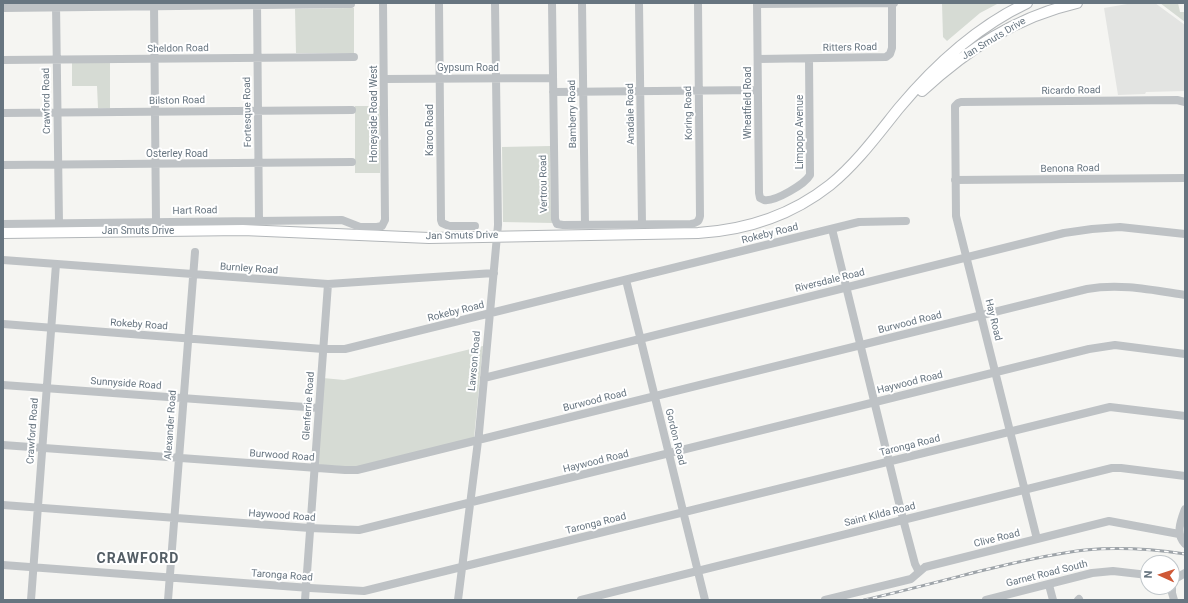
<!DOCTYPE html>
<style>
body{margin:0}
#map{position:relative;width:1188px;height:603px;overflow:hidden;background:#f5f5f2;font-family:Roboto,sans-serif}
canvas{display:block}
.frame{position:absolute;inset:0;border:4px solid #677580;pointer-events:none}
.north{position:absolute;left:1140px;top:555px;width:40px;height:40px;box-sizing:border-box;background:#fff;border:1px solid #c2c8cc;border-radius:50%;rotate:273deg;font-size:11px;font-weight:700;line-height:16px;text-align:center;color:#677580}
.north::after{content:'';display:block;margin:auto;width:14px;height:18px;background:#cf5937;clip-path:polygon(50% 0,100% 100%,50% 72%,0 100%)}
</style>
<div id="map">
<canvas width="1188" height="603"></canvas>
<div class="frame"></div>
<div class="north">N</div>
</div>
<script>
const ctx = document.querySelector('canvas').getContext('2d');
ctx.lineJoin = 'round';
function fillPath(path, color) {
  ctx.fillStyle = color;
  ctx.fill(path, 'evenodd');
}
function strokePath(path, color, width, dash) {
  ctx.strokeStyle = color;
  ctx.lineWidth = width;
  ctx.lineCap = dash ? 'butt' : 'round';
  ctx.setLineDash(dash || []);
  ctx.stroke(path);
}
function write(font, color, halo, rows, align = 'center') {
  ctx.font = font + ' Roboto,sans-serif';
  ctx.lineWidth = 4;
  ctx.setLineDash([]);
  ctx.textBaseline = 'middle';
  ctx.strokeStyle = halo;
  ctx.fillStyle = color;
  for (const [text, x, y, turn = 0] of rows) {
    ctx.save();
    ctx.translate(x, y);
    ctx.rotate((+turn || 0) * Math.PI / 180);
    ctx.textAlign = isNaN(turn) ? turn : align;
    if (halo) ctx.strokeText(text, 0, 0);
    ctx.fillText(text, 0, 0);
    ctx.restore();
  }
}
fillPath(new Path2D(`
 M1133,3h22l30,22v66l-39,1 -1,2 -27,1 -14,-87z`), '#e3e4e2');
fillPath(new Path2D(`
 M942,3h57l-19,10 -33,28 -4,-4z
 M1160,3h18l2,9h5v10z
 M354,8v45h-58l-1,-44z
 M72,63h38v45h-12l-1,-22h-25z
 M355,106h25v67h-25z
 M550,146l1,70 2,7 -50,-1 -1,-75z
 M483,346l-9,92 -115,29 -40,-2 -1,-2 5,-85 21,2z`), '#d6dbd4');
const major = new Path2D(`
 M922,91c46,-42 94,-74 155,-88
 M3,233l240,-3 186,8 269,-5c49,-3 94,-18 132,-48 27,-22 48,-51 69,-77 36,-43 77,-81 128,-105`);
strokePath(major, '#b2b6b9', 12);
strokePath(new Path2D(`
 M154,3l2,219
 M257,3l2,218
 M439,3l2,217 1,3 7,3h26
 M552,3l3,216 2,5 6,1 128,-1c5,-1 8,-2 9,-8l-2,-213
 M582,3l3,222
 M639,3l3,221
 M757,3l2,190 1,5 4,2c11,2 41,-16 46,-25l-1,-116
 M56,4l3,219
 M757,4l137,-1
 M3,8l348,-4
 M758,59l128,-2 4,-3 2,-6v-45
 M3,60l351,-3
 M384,79l169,-1
 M553,92l205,-2
 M3,113l349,-3
 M3,165l349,-3
 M955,180l230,-2
 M3,224l339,-4 18,7h17l5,-1 3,-6 -2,-217
 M832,229l71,290 12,45 4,8
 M3,260l325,24 166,-11
 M626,280l79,320
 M3,324l320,25h22l514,-127 47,-1
 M484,378l580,-145 28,-4 28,-2 65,7
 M3,385l316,23
 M3,445l342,25h12l730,-181c33,-6 65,1 98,6
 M3,505l307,23 49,2 730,-181 26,-4 70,9
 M1185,509c-4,11 -10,25 0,35
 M1037,539l-81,-323 -1,-110 3,-3 3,-1 216,-2 8,2
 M3,565l307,23 54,3 746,-184 75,9
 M1049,585l4,15
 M1172,585l3,-6 10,-6
 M1172,587v6l2,7
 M31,600l25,-336
 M168,600l27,-348
 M305,600l23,-316
 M458,600l21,-167 19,-208 -3,-222
 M581,600l531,-132h9l64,8
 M825,600l86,-21 14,-12 184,-46 70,13
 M986,600l106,-27 21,-2 35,4
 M1078,600l1,-1`), '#bec2c5', 8);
strokePath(major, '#fff', 10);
const rail = new Path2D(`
 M864,600c39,-9 77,-19 116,-29 34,-8 69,-17 105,-21 33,-3 67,-1 100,4`);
strokePath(rail, '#9ea4a9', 3);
strokePath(rail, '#fff', 1.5, [4.5]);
write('10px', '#677580', '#fff', [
 ["Jan Smuts Drive",994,39,-31],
 ["Ritters Road",850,48,-1],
 ["Sheldon Road",178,49,-1],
 ["Gypsum Road",468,68],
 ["Ricardo Road",1071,91,-1],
 ["Crawford Road",47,101,-91],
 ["Bilston Road",177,101,-1],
 ["Wheatfield Road",748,103,-90],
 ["Fortesque Road",248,112,-91],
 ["Koring Road",689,113,-91],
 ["Honeyside Road West",374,114,-90],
 ["Bamberry Road",573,114,-91],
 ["Anadale Road",631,114,-91],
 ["Karoo Road",430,130,-90],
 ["Limpopo Avenue",800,132,-90],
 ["Osterley Road",177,154],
 ["Benona Road",1070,169,-1],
 ["Vertrou Road",544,184,-91],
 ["Hart Road",195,211,-1],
 ["Jan Smuts Drive",138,231],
 ["Rokeby Road",770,234,-14],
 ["Jan Smuts Drive",462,236,-1],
 ["Burnley Road",249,269,4],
 ["Riversdale Road",830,281,-14],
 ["Rokeby Road",456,312,-14],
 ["Hay Road",993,320,76],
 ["Burwood Road",910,323,-14],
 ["Rokeby Road",139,325,4],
 ["Lawson Road",475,361,-85],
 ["Haywood Road",910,383,-14],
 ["Sunnyside Road",126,384,4],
 ["Burwood Road",595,401,-14],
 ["Glenferrie Road",309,406,-86],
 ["Alexander Road",171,425,-86],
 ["Crawford Road",33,431,-86],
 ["Gordon Road",675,437,76],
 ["Taronga Road",910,446,-14],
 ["Burwood Road",282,456,4],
 ["Haywood Road",596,462,-14],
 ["Saint Kilda Road",880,515,-14],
 ["Haywood Road",282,516,4],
 ["Taronga Road",596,524,-14],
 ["Clive Road",997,539,-14],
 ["Garnet Road South",1047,574,-14],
 ["Taronga Road",282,576,4]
]);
ctx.letterSpacing = '1px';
write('bold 14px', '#545e66', '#fff', [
 ["CRAWFORD",138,559]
]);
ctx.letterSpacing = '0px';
</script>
